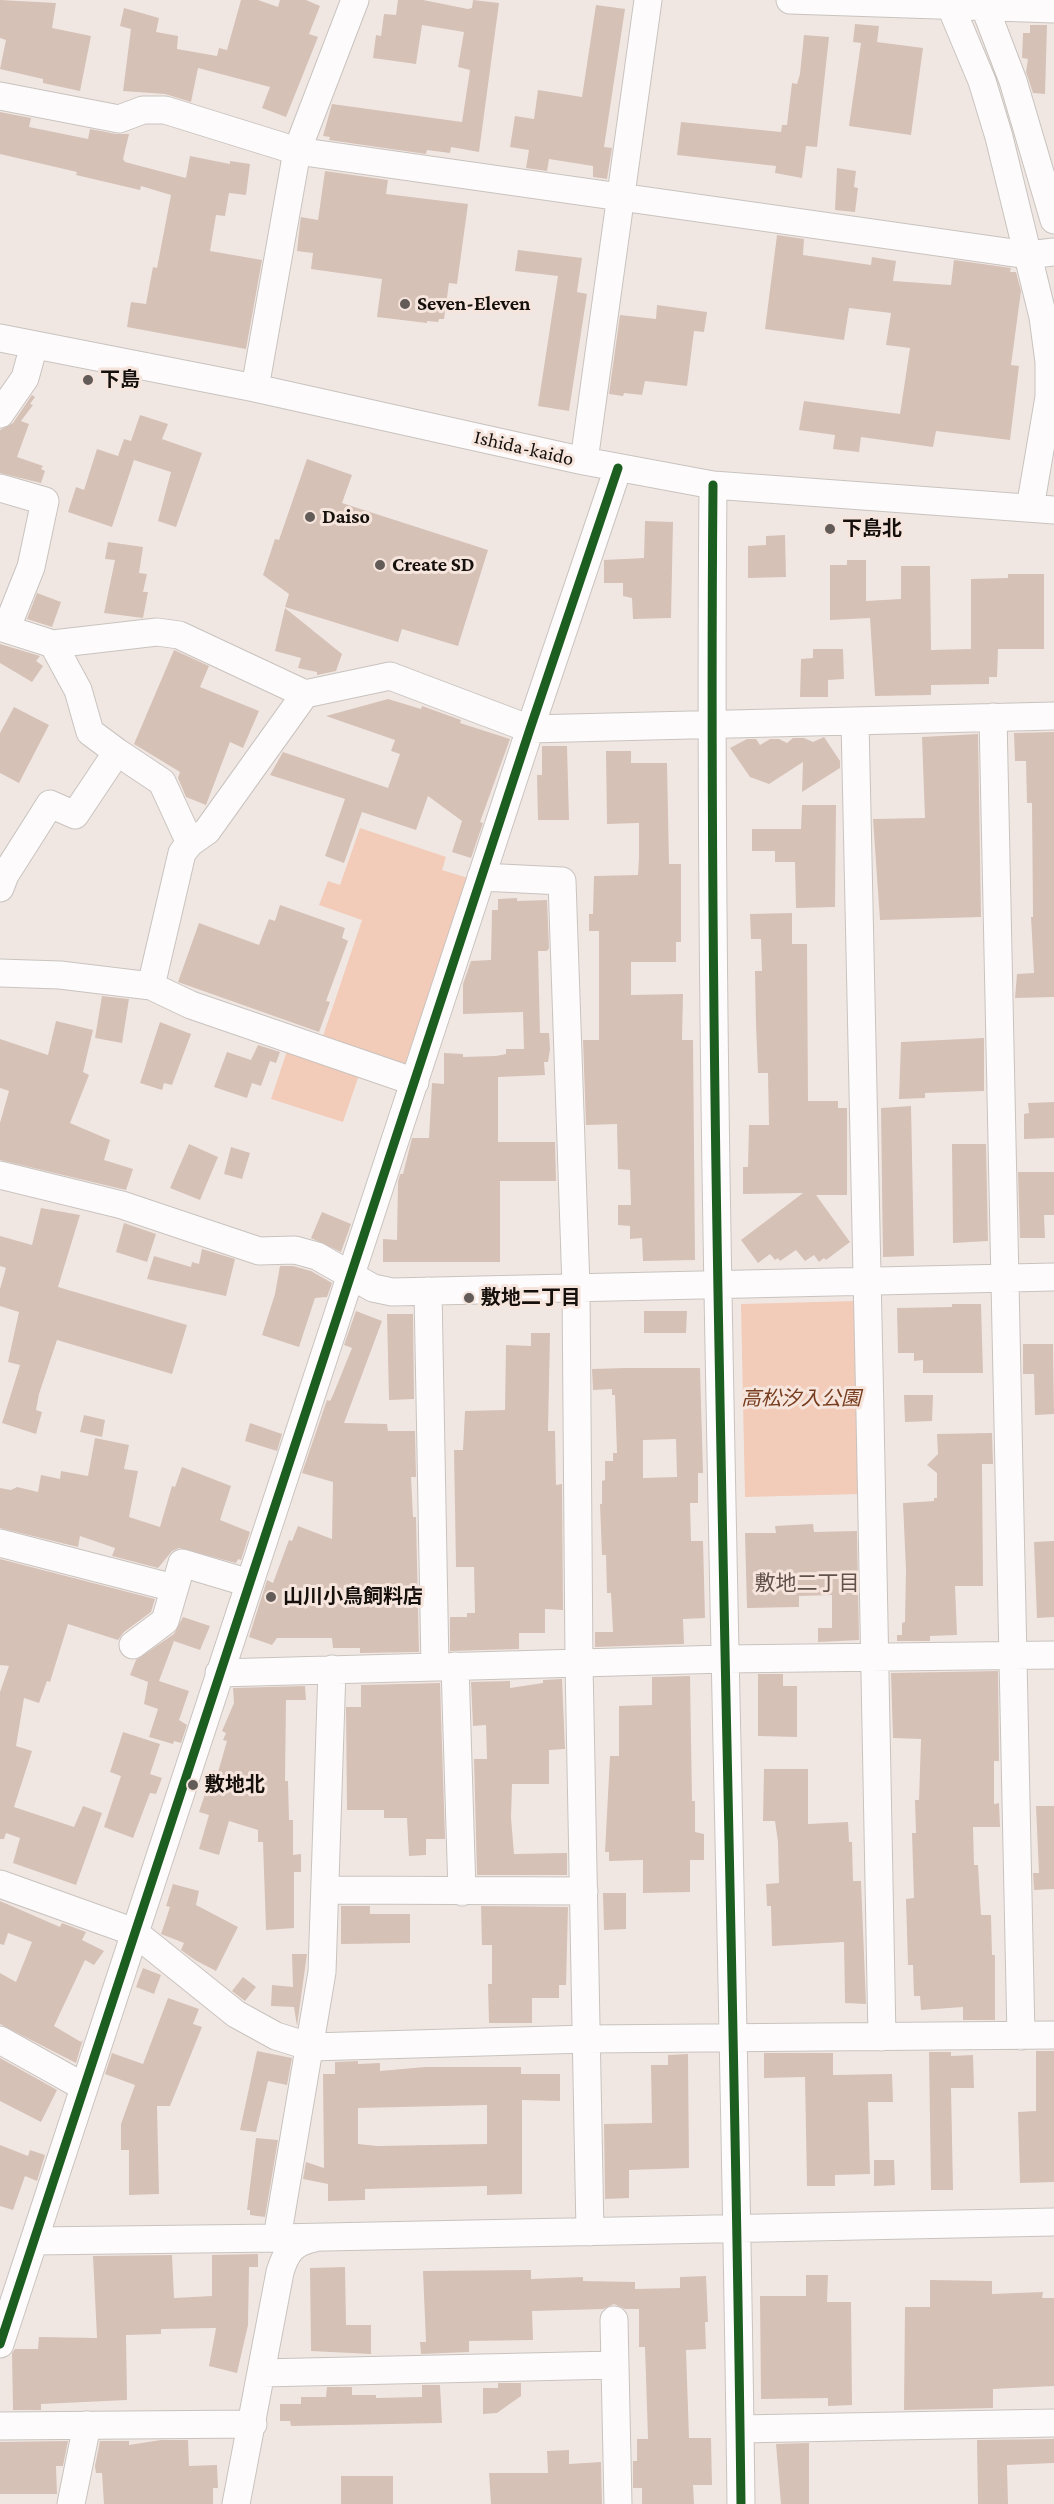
<!DOCTYPE html>
<meta charset="utf-8">
<style>
body{margin:0}
canvas{display:block;background:#f0e7e3}
</style>
<canvas width="1054" height="2504"></canvas>
<script>
const ctx = document.querySelector('canvas').getContext('2d');
ctx.lineJoin = 'round';
function fillPath(path, color) {
  ctx.fillStyle = color;
  ctx.fill(path, 'evenodd');
}
function strokePath(path, color, width, dash) {
  ctx.strokeStyle = color;
  ctx.lineWidth = width;
  ctx.lineCap = dash ? 'butt' : 'round';
  ctx.setLineDash(dash || []);
  ctx.stroke(path);
}
function write(font, color, halo, rows, align = 'center') {
  ctx.font = font + ' "Crimson Pro","Noto Sans JP",serif';
  ctx.lineWidth = 6;
  ctx.setLineDash([]);
  ctx.textBaseline = 'middle';
  ctx.strokeStyle = halo;
  ctx.fillStyle = color;
  for (const [text, x, y, turn = 0] of rows) {
    ctx.save();
    ctx.translate(x, y);
    ctx.rotate((+turn || 0) * Math.PI / 180);
    ctx.textAlign = isNaN(turn) ? turn : align;
    if (halo) ctx.strokeText(text, 0, 0);
    ctx.fillText(text, 0, 0);
    ctx.restore();
  }
}
fillPath(new Path2D(`
 M360,828l86,29 -4,13 26,8 -64,189 -82,-28 40,-119 -43,-15 9,-24 12,4z
 M288,1048l72,24 -17,50 -72,-23z
 M857,1301l4,193 -116,3 -4,-193z`), '#f2cbb9');
fillPath(new Path2D(`
 M0,0l56,3 -4,25 39,8 -11,55 -37,-8v-4l-43,-10 6,-29 -6,-2z
 M241,0h17l20,7 2,-7h26l14,6 -11,28 9,3 -32,80 -24,-9 8,-21 -72,-19 -7,34 -26,-8 -42,-3 8,-62 -11,-3 4,-18 35,10 -3,14 22,4 -1,13 40,7 2,-8 8,2z
 M398,0h25l45,9 4,-1 1,-8 26,3 -20,149 -28,-5 -1,6 -23,-3 -1,4 -97,-14 1,-3 -7,-1 9,-32 130,18 8,-52 -12,-3 6,-35 -42,-7 -6,39 -43,-6 3,-23 5,1 3,-22 12,1z
 M596,5l29,4 -21,138 8,1 -5,31 -14,-2v-11l-44,-7 -2,12 -21,-3 3,-18 -19,-3 5,-31 19,3 4,-29 44,7z
 M855,24l24,2 -2,16 46,6 -12,87 -62,-9 12,-83 -8,-1z
 M1030,25h17l-2,69 -12,-1 -7,-21 2,-13 -6,-1 1,-25h7z
 M804,35l25,2 -12,110 -11,-1 -4,32 -27,-5 1,-7 -99,-11 4,-33 100,10 1,-7h5l5,-42 5,1 3,-10z
 M0,112l31,6 -2,9 59,12 2,-10 26,5h13l-6,25 2,3 61,16 4,-22 40,8v-3l20,3 -4,31 -17,-2 -4,23 -9,-1 -6,36 52,9 -16,89 -119,-22 4,-25 15,2 7,-37 4,1 14,-73 -30,-9 -1,4 -64,-15 1,-3 -77,-18z
 M837,168l19,3 -2,16 4,1 -3,24 -20,-2z
 M325,171l63,9 -2,14 82,10 -11,80 -8,-1 -5,36h-5l-1,3 -11,-1v2l-50,-6 5,-38 -71,-10 2,-16 -16,-2 3,-28 1,-6 17,3z
 M777,235l27,4 -1,16 68,10 1,-8 24,4 -3,20 58,4 3,-25 57,8 -1,4h6l5,19 -10,74 8,1 -9,74 -74,-9 -3,16 -72,-10 -2,15 -26,-3 2,-14 -36,-5 5,-29 96,13 10,-66 -24,-3 5,-32 -42,-5 -5,32 -79,-11z
 M518,250l64,8 -5,34 10,2 -18,117 -31,-5 20,-130 -43,-5z
 M657,305l50,7 -3,20 -10,-1 -7,55 -42,-5 -3,14 -18,-2 -1,3 -14,-2 11,-79 36,4z
 M32,395l3,2 -5,7 3,1 -12,16 8,3 -12,33 26,9 -2,3 4,2 -4,12 -41,-10v-43l13,-7z
 M140,415l28,9 -6,15 40,14 -26,74 -18,-6 13,-49 -37,-12 -22,67 -44,-15 8,-25 8,3 13,-41 21,7 6,-17 7,2z
 M307,459l45,16 -10,28 146,47 -30,96 -56,-17 -4,13 -113,-35 4,-13 -26,-19 12,-36 4,1z
 M645,521l28,1 -2,96 -38,1 -1,-21 -9,-2v-13h-19v-23l40,-2z
 M785,535l1,42 -38,1v-32l18,-1v-9z
 M108,542l35,5 -4,26 8,1 -4,18h5l-5,26 -39,-5 11,-53 -10,-1z
 M847,560h19v41l35,-2v-33h29l1,84 40,-1v-70l37,-1v-4h36v75h-46l-1,28h-8v7l-58,1v10l-56,1 -5,-78 -40,2v-55h17z
 M37,593l24,9 -9,25 -25,-8z
 M285,608l57,46 -6,17 -19,4v-3l-19,-4 3,-10 -26,-7z
 M0,644l40,12 -4,5 7,5 -11,16 -32,-19z
 M813,649h30l1,30 -16,1v17h-28l1,-38 12,-1z
 M174,650l35,16 -9,21 59,24 -16,37 -13,-6 -24,63 -20,-8 -8,-19 2,-6 -46,-28z
 M388,699l33,10 1,-3 39,14 -1,3 50,16 -30,83 3,1 -12,35 -19,-6 10,-31 -34,-25 -12,34 -54,-18 -18,51 -19,-7 20,-57 -75,-24 13,-23 105,36 12,-34 -9,-3 4,-11 -69,-24z
 M14,707l35,18 -30,58 -19,-10v-40z
 M1054,732v265l-39,1 2,-24 17,-1 -3,-56h2l-1,-114h-5l-1,-42h-11l-1,-28z
 M978,734l3,183 -101,3 -7,-101 52,-1 -3,-81z
 M824,737l16,24v7l-38,24 1,-30 -34,22 -19,-7 -20,-29 17,-9h9l4,6 10,-6h9l8,4 6,-5h11l9,4z
 M542,746h25l2,74h-31l-1,-45h5z
 M606,751h25v12h36l2,101h12v78h-5v20h-45v33l52,-1 -1,46h11l2,220 -52,1 -1,-23 -12,1v-13l-12,-1v-20h13l-1,-35 -12,-1 -1,-45 -31,1 -3,-85h16v-109h-10v-17h4l1,-38 44,-1 1,-17v-35l-32,1z
 M802,805h34l-1,102 -39,1 -1,-46h-20v-11h-23v-22h49z
 M517,898v3l30,-1 2,48 -2,3h-9l2,82h9l1,16 -2,13h-4l1,13 -47,2v65h57l1,39h-56v81h-117v-23l14,1 1,-58 2,-8h3l9,-36h17l3,-55 12,1v-31l19,1v3l33,-1 10,-2v-5h18l-1,-37 -60,2v-30l8,-23 20,-1 1,-50h6v-11z
 M280,905l65,23 -3,10 6,3 -22,60 4,1 -11,30 -141,-50 21,-59 60,22 10,-26 6,2z
 M792,913v31h15l1,157h30v7h9v87h-31l34,47 -24,18 -2,-2 -5,4 -5,-7 -9,6 -9,-11 -16,11 -2,-3 -3,2 -5,-6 -12,9 -17,-23 62,-47 -60,1v-27h5l1,-42h20l-1,-52h-10l-2,-48 -1,-54h7l-1,-32h-10l-1,-25z
 M102,996l27,3 -7,44 -27,-5z
 M56,1021l37,9 -10,42 6,3 -19,48 40,17 -6,20 29,9 -7,21 -126,-30v-37l9,-32 -9,-3v-49l48,16z
 M160,1022l31,12 -19,51 -8,-2 -2,7 -22,-7z
 M984,1038v53l-59,2v5l-26,1 2,-57z
 M258,1045l22,7 -4,11 -6,-2 -9,25 -9,-3 -5,15 -33,-11 13,-35 24,8z
 M1054,1102v36l-30,1v-25l5,-1 -1,-10z
 M911,1106l3,150 -31,1 -2,-149z
 M189,1144l29,13 -18,43 -30,-12z
 M952,1144h34l2,97 -35,2z
 M231,1147l19,6 -8,26 -18,-5z
 M1018,1172h36v43h-10l1,23h-25z
 M41,1208l39,7 -22,72 129,38 -15,49 -115,-34 -18,54 -3,16 6,2 -6,22 -34,-11 18,-58 -12,-3 11,-50 -19,-6v-17l6,-21 -6,-2v-30l32,9z
 M322,1212l29,12 -10,28 -30,-14z
 M124,1223l32,11 -9,28 -31,-10z
 M202,1249l33,10 -9,37 -79,-17 7,-23 37,11 1,-5 7,2z
 M280,1266h13l18,5 21,12 -5,14 -12,1 -16,49 -37,-12 13,-41z
 M952,1304h29l2,69h-60v-13l-9,1v-8h-16l-1,-45 55,-1z
 M356,1311l26,10 -38,102 43,1 1,7h27l1,46h-5l2,40h3l3,135 -59,1v-5h-27l-1,-10h-55l-5,7 -23,-8 18,-57 6,3 16,-43 3,1 6,-15 34,13 1,-57 -31,-9 25,-73 3,1 3,-6 19,-47 -8,-3z
 M644,1311h43l-1,22h-42z
 M387,1314h26l1,85 -25,1z
 M531,1333h19l-2,98h7l1,54 6,-1 1,126 -18,-1v24h-26v16l-69,2v-34h17v-4h8l-1,-46h-18l-2,-117h9l2,-39 40,-1 1,-65 25,1z
 M1023,1344h30l1,70 -19,1 -1,-41h-11z
 M625,1368h75l3,105h-5v30h-8l1,38h12l2,77 -22,1 1,25 -89,3v-15h18l-2,-39h-4l-1,-38h-4l-2,-51h2v-23l3,-1v-19h8v-8h4l-2,-58h-3v-6l-19,1 -1,-21zM676,1439l1,38 -34,1v-38z
 M904,1395h29l-1,26 -27,1z
 M84,1415l21,5 -3,17 -22,-5z
 M250,1423l32,11 -5,17 -32,-10z
 M992,1433l1,31h-11l1,122h-28l2,49 -27,1v5h-33v-6h5v-12l3,-1 1,-52 -3,-67 31,-2v-3h3v-25l-10,-8 11,-11 -1,-20z
 M95,1438l34,7 -5,24 14,2 -9,46 31,10 12,-41 3,1 7,-20 49,19 -11,34 30,12 -9,28 -3,-1 -2,4 -57,-15 -7,3 -14,17 -46,-12 3,-8 -35,-12 -2,11 -78,-19v-40l11,2 6,-3 21,5 3,-17 19,4 1,-8 27,5z
 M813,1524l1,8 43,-1 2,109 -41,2v-14h14v-33l-33,1v11l-52,1 -2,-75h31l-1,-7z
 M1054,1541v76l-17,1 -3,-76z
 M0,1559l155,40 -4,13 -27,20 -6,8 -50,-16 -18,58 -3,-1 -8,22 -15,-5 -8,48 16,5 -18,56 60,20 9,-21 19,7 -26,72 -63,-22 7,-25 -14,-5 -2,6h-4v-147l9,-26 -9,-1z
 M183,1617l27,9 -10,24 -26,-9 -15,40 30,10 -10,29 8,5 -6,18 -7,-2 -1,3 -24,-7 9,-28 -14,-5 4,-22 -18,-7 6,-15 38,-26z
 M998,1671l1,90h-5v43l5,-1 1,24h-27l1,38h4l3,50h10l1,40h3v65h-32v-13l-42,3 -1,-14h-6l-1,-31h-5l-2,-66 8,-1 -2,-65h4l-1,-33h4l2,-61 -28,-1 -2,-65z
 M758,1674h25v12h14v51l-39,-1z
 M690,1676l2,125h3v31l9,2v26h-14v32l-47,1v-33l-34,1v-9h-4l5,-96h9v-50l33,-1v-28z
 M562,1679l3,70 -16,1v34h-37l-1,34 3,36 53,-1v22h-90l-3,-116h13l-1,-34 -13,1 -2,-44 39,-1v7l33,-5v-3z
 M440,1683l5,156h-19v16l-17,1 -2,-38h-23v-8h-37l-1,-103h15v-22z
 M305,1686l1,14h-20l-1,81h3l1,39h4v35l8,-1v18h-7v56l-28,2 -3,-88h-5v-12l-29,-9 -10,34 -20,-6 10,-34 -10,-3 14,-42 5,2 9,-31 -4,-1 3,-7 -4,-2 12,-28 -1,-15z
 M123,1732l37,12 -10,30 12,4 -6,16 -6,-1 -17,45 -29,-11 17,-51 -11,-4z
 M764,1769h44v55l40,-2 1,20h3l1,39h8l5,123 -21,-1 -1,-61 -72,4 -1,-40h-4l-1,-22 13,-1 -1,-41 -3,-21h-12z
 M1036,1806h18v83l-20,1 -1,-17h6z
 M173,1884l26,7 -3,14 42,22 -22,44 -21,-11 -14,-10 3,-7 -23,-9 9,-27 -4,-1z
 M603,1893h23v36l-22,1z
 M0,1901l60,26 2,-4 24,9 -4,8 22,11 -10,14 -9,-5 -31,66 27,16 2,-3 -7,24 -76,-39v-51l16,9 16,-40 -24,-9 -4,12 -4,-1z
 M341,1906h29v8h40v29l-69,1z
 M481,1906l87,1 -2,78h-7v13h-27v25h-43l-1,-39h4v-39h-10z
 M292,1954h15l-10,72 -3,-19 -23,-1 1,-21 21,2z
 M143,1968l18,7 -7,19 -18,-7z
 M243,1977l13,10 -11,14 -13,-10z
 M168,1998l31,11 -6,15 9,3 -32,79h-13l2,88 -30,1v-45h-8v-26l14,-39 -30,-11 7,-21 31,11z
 M257,2051l35,7 -5,27 -19,-4 -12,51 -16,-2z
 M1036,2051h18v131l-34,1 -2,-71 18,-1z
 M929,2052h22v4l22,-1 1,33h-23l2,102h-22z
 M764,2053h69v22l59,-1 1,28h-25l2,72 -35,1v11h-28l-2,-109 -41,1z
 M688,2054l1,114 -60,2v28l-24,1 -1,-75 48,-1 -1,-58h17v-10z
 M0,2058l57,32 -16,32 -41,-21z
 M358,2061v3l22,-1v8l45,-4h96v7h39v27l-38,-1v94l-35,1v-9l-122,3v11l-37,1v-17l-25,-5 3,-17 18,6 -1,-94h12v-12zM487,2105v39l-110,2 -19,-2v-36z
 M256,2138l22,2 -13,77 -15,-2v-5h-3z
 M0,2145l28,11 2,-6 15,5 -8,26 -12,-5 -12,34 -13,-4z
 M874,2160h20l1,25 -21,1z
 M258,2254v13h-9l-1,58 -11,48 -28,-7 7,-38 -55,1v5l-35,1 1,65 -86,4v6h-28l-1,-57 3,-4h23l1,-12 58,1 -4,-82 79,-1 2,43 38,-2v-41z
 M345,2267l1,58h25v29l-60,-3 -1,-83z
 M531,2270v9l52,-2v4l52,1v7l45,-1v-11l26,-1 2,46h-3l1,27 -20,1 3,88h22l1,47h-19l1,19h-52v-16h-9v-27h4v-22h11l-3,-92h-6v-38h-14l-11,-5 -11,5 -71,2 1,29 -64,1v11l-48,2 -1,-12h6l-3,-71z
 M806,2275h22l-1,27h24l1,103 -24,1v-8l-67,1 -1,-103h46z
 M930,2280l62,1v13l51,-2 -1,6h12v88l-61,3v19l-89,2 1,-103h25z
 M498,2383h23v13l-24,17 -14,1v-26h15z
 M422,2385h18l2,38 -151,3 -1,-5h-10v-17h21v-7h25l1,-10h25v8h24v3l46,-1z
 M1054,2439v24l-47,2 1,39h-30l-1,-64z
 M161,2440h27l1,26 28,-1 1,23h-5v16h-109l-2,-31h-6l-1,-7 5,-25h29v4z
 M68,2441l-5,25h-7l1,28h-57v-52z
 M809,2443v61h-28l-5,-60z
 M569,2450v14l32,-2 1,42h-111l-2,-31h59l-1,-22z
 M341,2476h52v28h-52z`), '#d6c1b7');
const minor = new Path2D(`
 M790,0l264,9
 M948,0l34,81 17,56 44,180 6,45v35l-19,111
 M982,0l31,81 41,139
 M0,96l119,23 24,-9h22l132,41 731,104 26,-3
 M0,338l255,50 329,73 129,24 341,25
 M255,388l42,-237 58,-151
 M0,414l25,-36 9,-33
 M584,461l64,-461
 M713,485c-6,673 20,1346 28,2019
 M0,488l45,13 -14,66 -24,60
 M0,627l53,17 104,-12 22,3 126,59
 M993,717l28,1319
 M855,721c8,439 21,877 27,1316
 M117,752l45,30 28,61
 M481,877l81,4 14,406 3,376 11,569
 M0,888l5,-13 45,-71 25,11 42,-63 -27,-20 -12,-42 -25,-46
 M0,973l60,2 91,11
 M415,1082l-224,-77 -40,-19 31,-133 8,-10 17,-12 98,-137 85,-18 140,53 524,-13
 M0,1175l122,30 137,46 36,-1 22,6 56,32 19,4 662,-15
 M428,1291l7,376
 M0,1543l174,45
 M133,1645l32,-24 17,-58 67,20
 M455,1666l7,226
 M219,1673l506,-14 329,-4
 M0,1884l134,48 102,82 40,22 35,11 276,-8 467,-4
 M325,1890l259,1
 M0,2040l84,47
 M277,2238l777,-16
 M35,2241l242,-3 45,-266 10,-303
 M614,2320l4,184
 M0,2344l530,-1615 88,-261
 M261,2373l354,-8
 M0,2426l253,-2
 M740,2429l314,-6
 M71,2504l16,-79
 M236,2504l44,-232c6,-20 13,-30 35,-34`);
strokePath(minor, '#c9c3bf', 29);
strokePath(minor, '#fdfbfb', 27);
strokePath(new Path2D(`
 M713,485c-6,673 20,1346 28,2019
 M0,2344l530,-1615 88,-261`), '#1b5e20', 9);
for (const [x, y, r, color] of [
 [405,304,6,"#625b58"],
 [88,380,6,"#625b58"],
 [310,517,6,"#625b58"],
 [830,529,6,"#625b58"],
 [380,565,6,"#625b58"],
 [469,1298,6,"#625b58"],
 [271,1597,6,"#625b58"],
 [193,1785,6,"#625b58"]
]) {
  const dot = new Path2D();
  dot.arc(x, y, r, 0, 2 * Math.PI);
  ctx.fillStyle = color;
  ctx.fill(dot);
  strokePath(dot, '#f6e5dd', 2);
}
write('bold 20px', '#16100d', '#f6e5dd', [
 ["Seven-Eleven",417,304],
 ["下島",100,380],
 ["Daiso",322,517],
 ["下島北",842,529],
 ["Create SD",392,565],
 ["敷地二丁目",481,1298],
 ["山川小鳥飼料店",283,1597],
 ["敷地北",205,1785]
], 'left');
write('20px', '#16100d', '#f6e5dd', [
 ["Ishida-kaido",524,448,13]
]);
write('italic 20px', '#763c1d', '#f6e5dd', [
 ["高松汐入公園",801,1399]
]);
write('21px', '#61524c', '#f6e5dd', [
 ["敷地二丁目",807,1584]
]);
</script>
